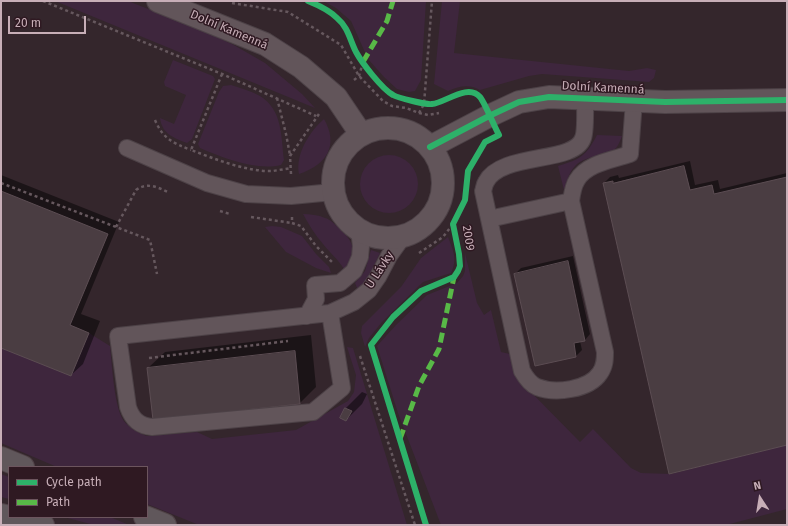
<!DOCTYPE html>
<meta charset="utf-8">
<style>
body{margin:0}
#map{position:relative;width:788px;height:526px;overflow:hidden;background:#34262c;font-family:"Fira Sans",sans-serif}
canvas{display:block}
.frame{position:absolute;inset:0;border:2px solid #c7aeb7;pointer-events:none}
.legend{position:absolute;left:8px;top:466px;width:140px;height:52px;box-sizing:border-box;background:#2f1922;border:1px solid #6c555e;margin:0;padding:5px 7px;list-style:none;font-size:12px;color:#c7aeb7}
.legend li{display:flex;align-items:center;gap:8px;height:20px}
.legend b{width:20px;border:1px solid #6c555e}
.north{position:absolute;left:740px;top:478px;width:40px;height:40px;-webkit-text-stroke:3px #2f1922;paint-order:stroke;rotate:348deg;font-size:11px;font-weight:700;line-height:16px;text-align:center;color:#c7aeb7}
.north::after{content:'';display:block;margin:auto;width:14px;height:18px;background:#c7aeb7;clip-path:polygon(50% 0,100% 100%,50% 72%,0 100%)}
.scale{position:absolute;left:8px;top:16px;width:78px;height:18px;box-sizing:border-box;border:2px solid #c7aeb7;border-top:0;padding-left:5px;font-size:12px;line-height:14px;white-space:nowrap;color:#c7aeb7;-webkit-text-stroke:3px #2f1922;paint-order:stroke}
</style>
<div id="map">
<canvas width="788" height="526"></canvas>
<div class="frame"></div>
<ul class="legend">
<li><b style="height:5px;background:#2db169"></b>Cycle path</li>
<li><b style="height:5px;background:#58b947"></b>Path</li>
</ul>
<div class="north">N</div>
<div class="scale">20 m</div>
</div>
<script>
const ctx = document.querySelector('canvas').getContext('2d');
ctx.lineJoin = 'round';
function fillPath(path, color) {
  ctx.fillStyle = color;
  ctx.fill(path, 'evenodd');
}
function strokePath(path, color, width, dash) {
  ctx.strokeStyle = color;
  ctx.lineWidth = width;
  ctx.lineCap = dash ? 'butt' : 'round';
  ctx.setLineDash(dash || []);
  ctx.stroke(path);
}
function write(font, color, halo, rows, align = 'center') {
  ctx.font = font + ' "Fira Sans",sans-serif';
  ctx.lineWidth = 3;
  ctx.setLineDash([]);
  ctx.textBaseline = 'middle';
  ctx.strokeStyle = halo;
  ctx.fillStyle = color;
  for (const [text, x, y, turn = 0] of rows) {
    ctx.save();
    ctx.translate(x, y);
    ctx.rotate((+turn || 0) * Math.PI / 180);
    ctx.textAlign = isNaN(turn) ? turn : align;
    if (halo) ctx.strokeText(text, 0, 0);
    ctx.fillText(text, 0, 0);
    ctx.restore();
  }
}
fillPath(new Path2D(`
 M55,1h73l73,29 31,14 33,19 37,31 13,14z
 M323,1h103l-5,79 -6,11 -6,1 -12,-3 -13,-12 -16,-18 -17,-38 -15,-13z
 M442,1h18l-6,52 175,18 18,-3 9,2 -2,8 -5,4 -107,-8 -13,2 -49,14c-11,-6 -20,-4 -32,1l-14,-7z
 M173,60l40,16 2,3 -23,60 -5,4c-13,-5 -25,-9 -27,-25l14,6 12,-29 -21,-9 -1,-4z
 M231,85c9,3 20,6 29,11 23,14 21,41 24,64l-3,5c-25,6 -58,-7 -81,-17l-2,-4 21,-52 4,-6z
 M324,119c15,26 3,46 -25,55 -4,-20 11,-43 25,-55z
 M597,135l25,1c-2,5 -4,11 -8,14 -10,7 -27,5 -38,15 -7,7 -9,16 -12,25l-6,-24c23,-7 28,-10 39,-31z
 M360 184a29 29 0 1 1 58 0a29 29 0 1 1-58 0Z
 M303,214c8,0 15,1 22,4 5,1 9,6 13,9 14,12 23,28 6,42 -6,-10 -14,-16 -21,-25 -8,-9 -14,-19 -20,-30z
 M272,226l9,1 21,9 14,18 13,13 2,6 -15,-5 -30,-16 -21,-25z
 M448,237c5,13 10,22 3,36l-28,9 -41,40 -13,16 -4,9 -4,-14 1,-7 39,-39 20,-29z
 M371,250l9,3 -12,26 -10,11 -3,-7 10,-12z
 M465,253l12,50 7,12 7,-5 10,42 9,2 14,31 56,57 13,-13 38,39 10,5 30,1 116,-29v64l-61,16h-285l-43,-112 -21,-67 19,-21 31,-30 30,-12 6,-7 2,-5z
 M89,333l21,13c2,19 4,56 12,72 4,8 16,15 25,18l50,-4 15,7 84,-9 52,-29 6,-9 2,-17 -9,-28 6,1 54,177h-208l-52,-21v-37h-90l-56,-24v-95l70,28z
 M1,474l8,3v22l-8,-2z
 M64,517h46l19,8h-35z`), '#3e263d');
fillPath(new Path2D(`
 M690,161l5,24 23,-5 2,9 67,-16v271l-183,-261 6,-6 8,-2 1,3z
 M1,175l118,47 -38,92 19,7 -17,43 -12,11 -70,-28z
 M573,256l17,78 -5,6 -5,1 2,9 -6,6 -40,9 -21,-91 6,-6z
 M311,335l5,52 -16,16 -51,6 -4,4 -97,-45 17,-16z
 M362,392l5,2 -5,10 -16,16 -5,-2 5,-10z`), '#0007');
const building = new Path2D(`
 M684,166l6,24 22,-5 2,9 73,-17v268l-118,29 -66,-291 10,-2v2z
 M1,191l107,43 -38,91 19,8 -18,43 -70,-28z
 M568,261l17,80 -11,2 2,14 -41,9 -21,-92z
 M295,351l5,53 -55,6v4l-92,6 -6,-52z
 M345,408l7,3 -6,10 -6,-3z`);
fillPath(building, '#4a3d42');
strokePath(building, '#5c4d53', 1);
const service = new Path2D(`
 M585,98c0,9 1,33 -2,40 -8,26 -82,14 -97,44 -2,3 -2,7 -3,9l39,180c4,7 8,13 15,16 18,7 52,3 63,-14 5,-7 5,-14 5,-21l-34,-151c1,-7 2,-15 6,-21 10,-17 36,-20 53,-26l4,-53
 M127,148l80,35 39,11 45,2 42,-4
 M489,219l82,-18
 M330,313l-212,23 10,71c4,12 11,19 24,20l161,-15 29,-24 -12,-75 24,-11 15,-12 9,-13 11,-21 15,-21
 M307,316l9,-17 -1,-14 25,-2 14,-12 6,-14 1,-11 -2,-16`);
const minor = new Path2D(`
 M158,1l107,43 36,23 35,30 25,37
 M333 183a55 55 0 1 1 110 0a55 55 0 1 1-110 0Z
 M430,147l59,-31 30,-14 30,-5 116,5 122,-2`);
const trunk = new Path2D(`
 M1,458l22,9
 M1,515l42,10
 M145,517l20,8`);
strokePath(service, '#4d4247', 18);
strokePath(minor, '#4d4247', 24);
strokePath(trunk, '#504247', 24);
strokePath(new Path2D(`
 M43,1l179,73 94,42
 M232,3l56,9 53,33 18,31 24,25 9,5 14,2 13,5 5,-9 8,-103
 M222,74l-31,76c24,9 56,22 82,21 6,-1 12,-2 18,-3
 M354,80l5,-4 4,-14
 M277,98l9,36 4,21
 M419,113l9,2 11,-2
 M155,120c8,19 18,23 36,30
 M291,174l-1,-18 29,-42
 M1,183l149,57 7,34
 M220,211l10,3
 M251,217l41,6
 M292,217v6l9,3 15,20 16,16
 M116,227l20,-37c11,-8 21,-3 32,2
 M419,253l24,-16 10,-13
 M360,356l55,169
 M149,358l139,-17`), '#66585e', 2.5, [3, 3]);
strokePath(service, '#62555a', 16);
strokePath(minor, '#62555a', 22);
strokePath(trunk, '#60575b', 22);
strokePath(new Path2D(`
 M363,62l24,-41 6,-20
 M400,439l19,-53 20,-37 15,-72`), '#58b947', 5, [10, 5]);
strokePath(new Path2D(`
 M308,1c10,4 22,10 29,17 11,9 13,22 19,34 6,11 26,37 37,43 5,3 34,10 39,9 13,-1 36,-21 48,-7 5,6 14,29 19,38l-14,7 -17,29 -3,29 -12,24 6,30 1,12 -2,5 -4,6 -33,14 -28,26 -22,28 55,180
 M430,147l59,-31 30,-14 30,-5 116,5 122,-2`), '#2db169', 6);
write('12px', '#c7aeb7', '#2f1922', [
 ["Dolní Kamenná",229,30,23],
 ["Dolní Kamenná",603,88,3],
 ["2009",468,238,81],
 ["U Lávky",380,270,-57]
]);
</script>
